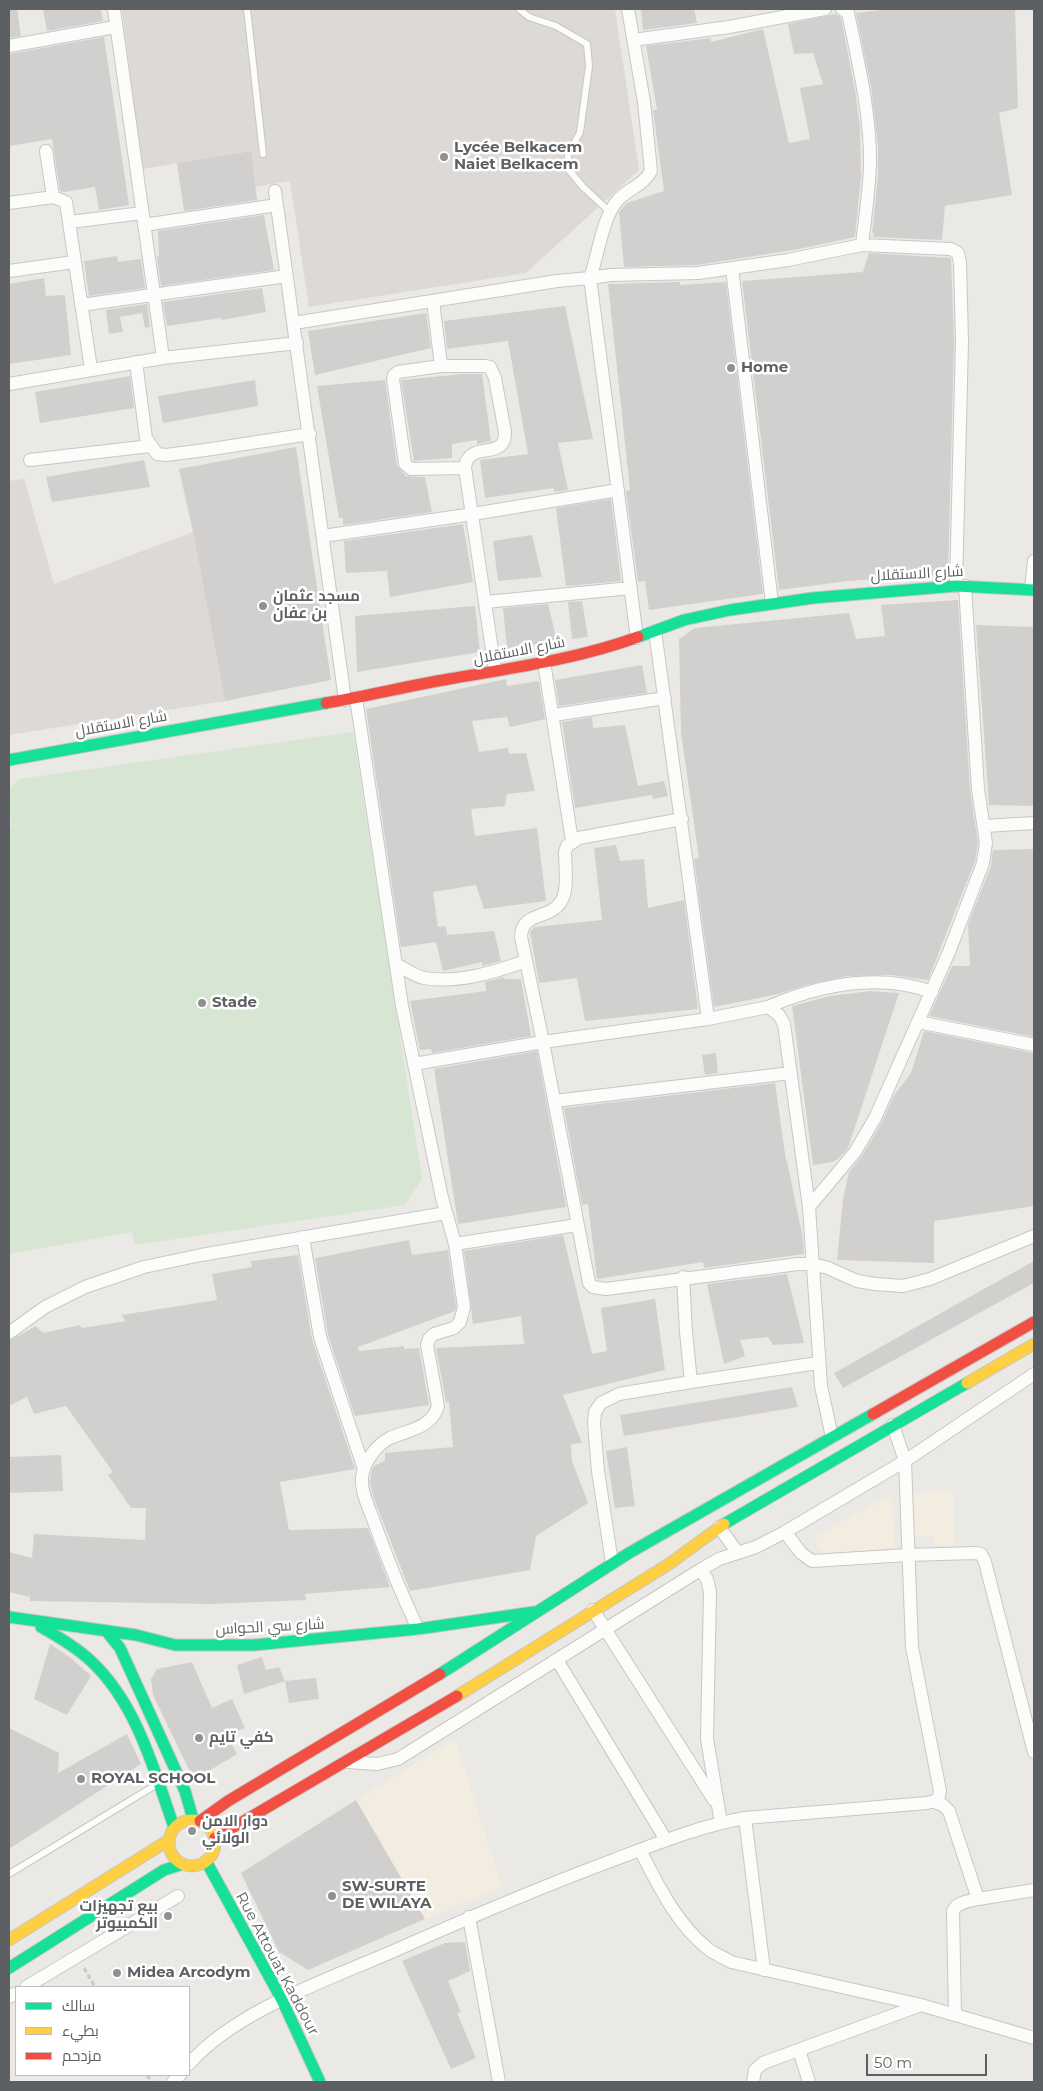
<!DOCTYPE html>
<meta charset="utf-8">
<style>
body{margin:0}
#map{position:relative;width:1043px;height:2091px;overflow:hidden;background:#ebe9e6;font-family:Montserrat,Cairo,sans-serif}
canvas{display:block}
.frame{position:absolute;inset:0;border:10px solid #5c6063;pointer-events:none}
.legend{position:absolute;left:15px;top:1986px;width:175px;height:90px;box-sizing:border-box;background:#fff;border:1px solid #bebfc1;margin:0;padding:6px 9px;list-style:none;font-size:15px;color:#5c6063}
.legend li{display:flex;align-items:center;gap:10px;height:25px}
.legend b{width:25px;border:1px solid #bebfc1}
.scale{position:absolute;left:866px;top:2054px;width:121px;height:22px;box-sizing:border-box;border:2px solid #5c6063;border-top:0;padding-left:6px;font-size:15px;line-height:18px;white-space:nowrap;color:#5c6063;-webkit-text-stroke:4px #fff;paint-order:stroke}
</style>
<div id="map">
<canvas width="1043" height="2091"></canvas>
<div class="frame"></div>
<ul class="legend">
<li><b style="height:6px;background:#16e098"></b>سالك</li>
<li><b style="height:6px;background:#ffcf43"></b>بطيء</li>
<li><b style="height:6px;background:#f24e42"></b>مزدحم</li>
</ul>
<div class="scale">50 m</div>
</div>
<script>
const ctx = document.querySelector('canvas').getContext('2d');
ctx.lineJoin = 'round';
function fillPath(path, color) {
  ctx.fillStyle = color;
  ctx.fill(path, 'evenodd');
}
function strokePath(path, color, width, dash) {
  ctx.strokeStyle = color;
  ctx.lineWidth = width;
  ctx.lineCap = dash ? 'butt' : 'round';
  ctx.setLineDash(dash || []);
  ctx.stroke(path);
}
function write(font, color, halo, rows, align = 'center') {
  ctx.font = font + ' Montserrat,Cairo,sans-serif';
  ctx.lineWidth = 5;
  ctx.setLineDash([]);
  ctx.textBaseline = 'middle';
  ctx.strokeStyle = halo;
  ctx.fillStyle = color;
  for (const [text, x, y, turn = 0] of rows) {
    ctx.save();
    ctx.translate(x, y);
    ctx.rotate((+turn || 0) * Math.PI / 180);
    ctx.textAlign = isNaN(turn) ? turn : align;
    if (halo) ctx.strokeText(text, 0, 0);
    ctx.fillText(text, 0, 0);
    ctx.restore();
  }
}
fillPath(new Path2D(`
 M953,1490l2,55 -21,1 -1,-10 -20,1 -2,-45z
 M891,1494l4,54 -71,6 -11,-16z
 M455,1739l47,148 -77,32 -69,-119z`), '#f3ece0');
fillPath(new Path2D(`
 M122,9h493l24,161 -113,103 -217,34 -19,-126 -35,6 -5,-36 -108,18z
 M24,479l30,105 139,-52 32,169 -216,34v-254z`), '#dcd9d6');
fillPath(new Path2D(`
 M353,732l69,447 -17,26 -270,40 -3,-13 -123,22v-427l3,-1 -3,-17v-20l10,-10z`), '#d7e5d3');
fillPath(new Path2D(`
 M9,9h8l4,27 -12,2z
 M43,9h58l2,12 -56,10z
 M641,9h53l3,14 -54,7z
 M890,9h125l3,99 -19,5 13,82 -67,11 -3,34 -69,-3 1,-5 -2,1 6,-57v-30l-7,-59 -15,-74z
 M836,14l5,4 14,72 5,38 1,47 -6,62 -56,12 -102,16 -73,2 -5,-55 8,-9 37,-12 -11,-81h4l-11,-64 65,-8v4l52,-13 26,114 21,-4 -10,-51 23,-4 -10,-31 -19,1 -6,-30z
 M104,37l25,168 -30,5 -4,-23 -31,5 -4,-1 -8,-52 -43,7v-92z
 M251,151l6,49 -73,11 -7,-48z
 M264,215l10,55 -113,16 -4,-29 2,-1 -1,-25z
 M869,253l82,5 3,83 -6,233 -100,7 -69,9 -37,-309 121,-9z
 M117,256l1,6 23,-3 4,29 -56,8 -5,-35z
 M44,278l2,18 19,-1 6,60 -62,9v-80z
 M680,282v3l46,-3 37,312 -114,16 -4,-29 -7,1 -12,-91 4,-1 -22,-206z
 M262,288l4,24 -45,8v-2l-54,8 -4,-24z
 M147,304l3,23 -5,1 -3,-15 -22,4 3,15 -14,2 -3,-24z
 M565,306l28,133 -35,4 10,47 -14,2v-4l-69,10 -5,-38 48,-6 -20,-113 -61,8 -3,-28z
 M426,313l5,35 -116,27 -7,-44z
 M463,374h19l9,67 -14,3v-4l-25,4v14l-38,3 -13,-81z
 M130,376l4,32 -94,15 -5,-31z
 M255,380l3,26 -95,17 -5,-27z
 M385,380l12,86 9,10 19,1 7,35 -89,13v-7h-4l-22,-132z
 M296,447l35,233 -106,21 -32,-169 -14,-63z
 M144,460l6,27 -98,15 -6,-25z
 M611,499l10,82 -55,5 -10,-78z
 M463,524l10,58 -83,15 -3,-26 -41,2 -2,-32z
 M532,535l10,42 -44,4 -5,-40z
 M958,600l12,190 8,53 -3,18 -47,119 -37,-5 -43,1 -42,9 -28,9 -64,13 -20,-148 5,-1 -18,-125 -2,-94 16,-11 154,-15 7,26 29,-3 -4,-31z
 M582,601l6,36 -16,2 -4,-37z
 M548,604l9,37 -50,8 -4,-41z
 M475,606l5,46 -123,20 -2,-56z
 M976,625l58,2v179l-45,-1z
 M642,665l5,28 -88,13 -4,-26z
 M506,679l1,7 32,-5 6,38 -35,8 -3,-10 -35,4 7,31 29,-4 1,6 17,-1 9,38 -28,3 -2,12 -34,3 4,27 62,-8 9,73 -62,8 -8,-24 -43,7 5,35 8,-1 1,9 47,-4 7,30 -19,5v-4l-39,9 -7,-29 -35,5 -35,-238z
 M592,717l1,11 32,-3 13,61 26,-5 4,15 -15,3 -1,-4 -77,13 -13,-86z
 M616,845l4,16 24,-2 4,49 36,-8 14,109 -113,12 -8,-43 -38,5 -9,-51 4,-5 68,-7 -8,-72z
 M1034,849v188l-105,-21 23,-50h18l-2,-42 23,-58 2,-16z
 M504,977l1,2h16l10,57 -99,17 -1,-4 -11,1 -10,-49 76,-10 -1,-9z
 M870,991l29,2 -51,155 -10,11 -6,3 -19,3 -21,-159 38,-10z
 M924,1031l110,22v153l-100,15v42l-97,-3 6,-61 6,-27 13,-16 20,-34 11,-25 18,-24z
 M537,1051l29,156 -108,17 -24,-155z
 M716,1053l2,20 -13,2 -3,-20z
 M775,1083l11,78h1l16,78 1,15 -100,14 -1,-6 -106,17 -9,-75 -6,1 -18,-97z
 M563,1235l29,119 15,-3 -6,-43 54,-9 10,71 -102,25 19,48 -11,1 1,17 16,42 -52,33 -6,34 -120,21 -37,-95 -3,-14 2,-13 2,-3 11,-5v-8l68,-6 -4,-45h-3l-10,-54 88,-4 -3,-28 -48,8 -9,-73z
 M409,1240l3,15 36,-5 8,57 -1,4 -97,36 1,4 45,-5v3l15,-1 10,57 -74,11 -27,-81 -13,-77z
 M298,1255l14,84 43,130 -75,13 9,48 79,-2 22,59 -85,7 1,6 -94,4 -182,-3v-4l-21,-5v-40l23,6 2,-24 111,6 1,-32h-15l-23,-33 5,-3 -47,-66 -32,8 -7,-17 -18,9v-65l27,-15 7,7 37,-8 2,3 44,-7 -5,-6 96,-15 -5,-26 40,-7 -1,-6z
 M1034,1261v22l-191,105 -9,-15z
 M787,1274l17,69 -31,2 -5,-8 -28,3 5,16 -21,8 -17,-80z
 M792,1387l6,20 -174,29 -4,-21z
 M627,1447l8,59 -20,2 -9,-57z
 M61,1455l2,36 -54,2v-36z
 M50,1644l21,14 20,18 -24,39 -33,-16z
 M262,1657l4,13 13,-3 6,14 -41,13 -7,-29z
 M192,1662l20,46 20,-9 13,29 -18,7 10,19 -43,26 -41,-85 -2,-16 6,-10z
 M316,1678l3,21 -30,4 -4,-22z
 M9,1728l50,25 -1,20 69,-39 14,30 -132,85z
 M356,1800l69,119 -117,51 -29,-18 -38,-79z
 M465,1942l5,29 -22,10 13,31 -4,1 19,45 -25,11 -49,-108 43,-18z`), '#d2d0cf');
const lane = new Path2D(`
 M247,9l16,145
 M519,9l10,8 27,9 31,18 2,22 -9,66 -12,24v13l15,18 27,25
 M9,1874l150,-91`);
const street = new Path2D(`
 M114,9l49,349
 M628,9l16,93 7,69c-8,15 -24,18 -34,30 -15,18 -19,55 -27,77l21,-3 87,-2 90,-13 74,-15 89,4 7,4 2,10 2,78 -6,245
 M842,9l6,4c10,48 23,103 22,152 -1,27 -5,53 -8,80
 M633,40l96,-13 96,-18
 M9,46l106,-19
 M46,151l7,46
 M275,191l70,509
 M9,203l44,-6 13,5 25,167
 M70,222l72,-9
 M144,225l133,-20
 M732,268l40,335
 M9,271l65,-9
 M433,301l8,65h44l5,1 5,11 10,54c1,30 -37,7 -40,36l30,202
 M81,305l206,-29
 M294,323l263,-42 33,-3 47,360
 M136,362l10,76 11,16 9,1 39,-5 105,-16
 M441,366l-43,6 -4,3 -1,4 12,85 6,5 54,-1
 M9,384l154,-26 134,-15
 M30,460l120,-14
 M323,536l150,-22 145,-24
 M1031,589l3,-28
 M486,602l145,-14
 M655,631l53,388 60,-12 11,8 5,9 25,183 12,179 11,51
 M544,662l28,179
 M356,698l46,308 40,192 13,46 9,63 -4,15 -6,6 -20,6 -5,5 -2,6 11,61c-6,22 -30,24 -48,32 -14,7 -27,25 -28,40 -1,13 6,28 11,41 13,37 28,74 45,110
 M554,715l111,-17
 M682,819l-103,19 -12,8 -2,6c0,15 4,40 -5,51 -12,17 -38,8 -39,34l22,105 46,241 4,4 13,2 192,-25h15l15,4 29,13 18,3 28,2 27,-7 104,-43
 M984,826l50,-3
 M396,964c8,4 18,12 28,14 33,6 71,-6 102,-17
 M768,1007c51,-22 110,-34 164,-15
 M918,1022l116,23
 M414,1064l129,-22 165,-23
 M554,1101l237,-28
 M809,1207l46,-55 20,-34 74,-166 34,-89 3,-20 -8,-54 -13,-203
 M303,1237l17,100 44,132
 M455,1244l122,-19
 M9,1333l36,-26 40,-20 59,-20 57,-12 245,-42
 M691,1382l127,-19
 M719,1527l19,26
 M785,1532l16,21 11,8 95,-6 69,-2 5,1 4,8 49,190
 M612,1563l-14,-92 -4,-48 1,-11 6,-9 18,-9 72,-12 -5,-50 -3,-55
 M700,1570l7,9 3,13 -3,147 14,84
 M593,1610l121,190
 M557,1660l109,180
 M348,1762l29,2 21,-5 302,-189 19,-11 37,-12 29,-15 120,-71 129,-87
 M934,1802l9,3 6,6 29,88c-9,2 -21,3 -25,12l2,103
 M745,1818l19,152
 M640,1850c18,35 36,73 67,98 7,6 16,9 24,14l190,43 113,33
 M978,1899l56,-9
 M469,1917l30,165
 M26,1987l152,-91
 M9,1997l7,-4
 M799,2050l10,32
 M189,2064c47,-54 141,-85 207,-114 72,-32 145,-63 220,-91 42,-16 84,-33 129,-41l182,-15 11,-3 2,-9 -28,-144 -7,-186 -12,-36
 M173,2082l7,-7
 M753,2082l2,-12 8,-7 158,-58`);
const fast = new Path2D(`
 M638,637l46,-17 46,-10 83,-12 143,-12 78,4
 M9,760l317,-57
 M724,1524l243,-141
 M9,1617l127,18 39,10h79l164,-16 116,-17
 M41,1627c18,10 35,20 50,34 46,43 63,109 83,166
 M107,1632l13,16 65,143 8,28
 M440,1674l189,-121 244,-139
 M206,1861l76,139 38,82
 M9,1968l155,-98 19,-6`);
const slow = new Path2D(`
 M967,1383l67,-39
 M457,1696l212,-132 55,-40
 M169 1843a23 23 0 1 1 46 0a23 23 0 1 1-46 0Z
 M9,1940l160,-100`);
const jam = new Path2D(`
 M326,703c41,-7 82,-17 123,-24 63,-11 129,-20 189,-42
 M873,1414l161,-92
 M200,1821l28,-20 212,-127
 M215,1838l242,-142`);
strokePath(lane, '#c7c7c6', 8);
strokePath(street, '#c7c7c6', 14);
strokePath(fast, '#c5c6c5', 13);
strokePath(slow, '#c5c6c5', 13);
strokePath(jam, '#c5c6c5', 13);
strokePath(new Path2D(`
 M84,1968l11,19
 M147,2075l5,7`), '#c7cac8', 3, [5, 2.5]);
strokePath(lane, '#fcfcfb', 6);
strokePath(street, '#fcfcfb', 12);
strokePath(fast, '#16e098', 11);
strokePath(slow, '#ffcf43', 11);
strokePath(jam, '#f24e42', 11);
for (const [x, y, r, color] of [
 [444,157,5,"#8e9091"],
 [731,368,5,"#8e9091"],
 [263,606,5,"#8e9091"],
 [202,1003,5,"#8e9091"],
 [199,1738,5,"#8e9091"],
 [81,1779,5,"#8e9091"],
 [192,1831,5,"#8e9091"],
 [332,1896,5,"#8e9091"],
 [168,1916,5,"#8e9091"],
 [117,1973,5,"#8e9091"]
]) {
  const dot = new Path2D();
  dot.arc(x, y, r, 0, 2 * Math.PI);
  ctx.fillStyle = color;
  ctx.fill(dot);
  strokePath(dot, '#fff', 2);
}
write('bold 15px', '#5c6063', '#fff', [
 ["Lycée Belkacem",454,148],
 ["Naiet Belkacem",454,165],
 ["Home",741,368],
 ["مسجد عثمان",273,597],
 ["بن عفان",273,614],
 ["Stade",212,1003],
 ["كفي تايم",209,1738],
 ["ROYAL SCHOOL",91,1779],
 ["دوار الامن",202,1822],
 ["الولائي",202,1839],
 ["SW-SURTE",342,1887],
 ["DE WILAYA",342,1904],
 ["بيع تجهيزات",158,1907,"right"],
 ["الكمبيوتر",158,1924,"right"],
 ["Midea Arcodym",127,1973]
], 'left');
write('15px', '#5c6063', '#fff', [
 ["شارع الاستقلال",917,574,-3],
 ["شارع الاستقلال",519,651,-11],
 ["شارع الاستقلال",121,724,-10],
 ["شارع سي الحواس",270,1627,-3],
 ["Rue Attouat Kaddour",277,1964,62]
]);
</script>
